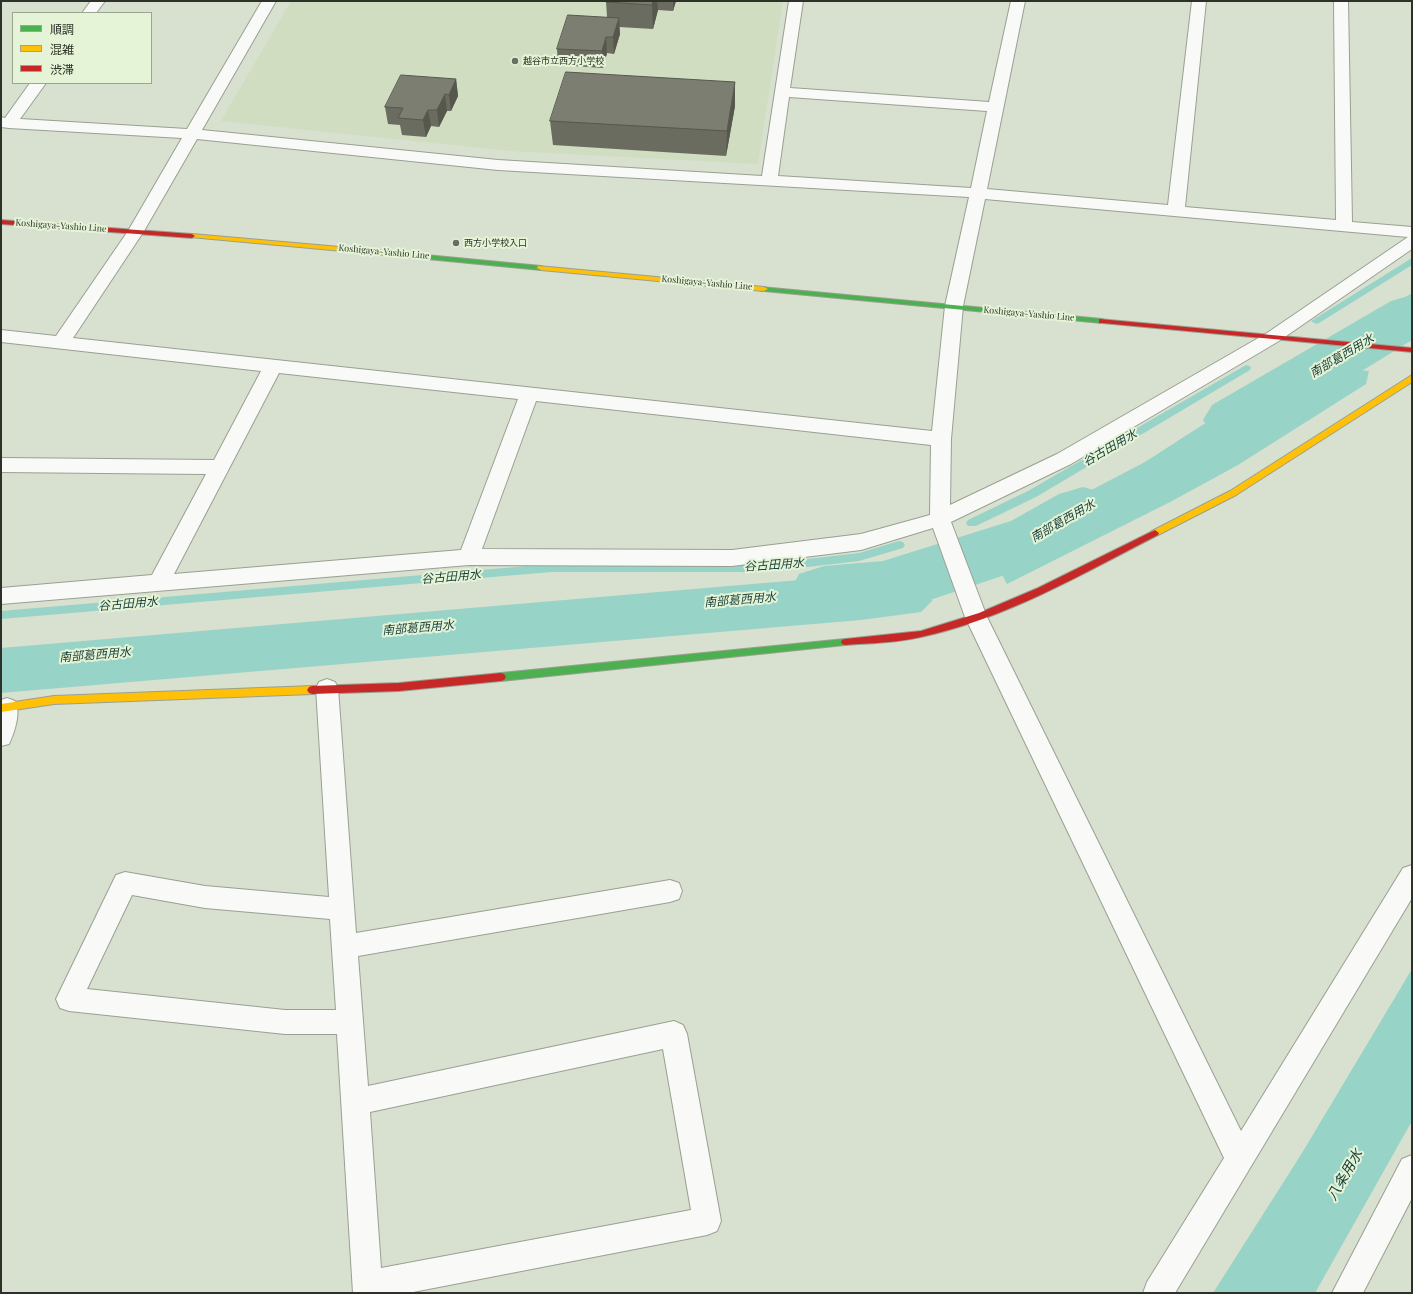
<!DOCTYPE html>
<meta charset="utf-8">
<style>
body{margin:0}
#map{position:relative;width:1413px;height:1294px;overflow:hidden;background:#d8e0cf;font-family:"Playfair Display","Noto Sans JP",serif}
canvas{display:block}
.frame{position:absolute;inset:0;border:2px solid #2c3227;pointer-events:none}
.legend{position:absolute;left:12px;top:12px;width:140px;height:72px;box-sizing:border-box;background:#e5f3d6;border:1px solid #9ba690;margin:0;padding:5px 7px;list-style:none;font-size:12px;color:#2c3227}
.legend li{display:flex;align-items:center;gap:8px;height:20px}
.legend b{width:20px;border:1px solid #9ba690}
</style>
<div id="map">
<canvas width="1413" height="1294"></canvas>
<div class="frame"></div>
<ul class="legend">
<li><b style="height:5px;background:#4caf50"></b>順調</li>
<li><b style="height:5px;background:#ffc107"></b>混雑</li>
<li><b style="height:5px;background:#c62828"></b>渋滞</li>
</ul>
</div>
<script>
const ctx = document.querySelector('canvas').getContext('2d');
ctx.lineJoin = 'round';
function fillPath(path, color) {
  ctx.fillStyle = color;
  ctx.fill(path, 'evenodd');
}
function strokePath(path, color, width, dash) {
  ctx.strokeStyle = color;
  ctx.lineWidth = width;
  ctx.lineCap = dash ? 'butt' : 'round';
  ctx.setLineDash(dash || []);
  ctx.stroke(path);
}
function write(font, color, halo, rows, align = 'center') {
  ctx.font = font + ' "Playfair Display","Noto Sans JP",serif';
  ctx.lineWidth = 4;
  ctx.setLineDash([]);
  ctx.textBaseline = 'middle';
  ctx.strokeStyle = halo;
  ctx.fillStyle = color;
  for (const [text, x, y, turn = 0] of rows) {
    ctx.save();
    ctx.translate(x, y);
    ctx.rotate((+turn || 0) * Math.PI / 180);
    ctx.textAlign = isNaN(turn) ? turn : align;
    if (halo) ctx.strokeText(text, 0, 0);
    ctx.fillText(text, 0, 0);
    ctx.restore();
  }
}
fillPath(new Path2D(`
 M291,1h492l-25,163 -248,-13 -289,-30z`), '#d0ddc1');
fillPath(new Path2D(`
 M1412,293v31l-37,-5 10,-9z
 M1294,366l75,5 -3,13 -128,81 -66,36 -165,83 -23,-43 29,-10 132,-69z
 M918,556l14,45 -11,11 -60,8 -860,73v-45l857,-73z
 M1412,969v152l-97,172h-102l89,-140z`), '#98d3c8');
fillPath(new Path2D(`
 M1412,258v7l-93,58 -3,1 -5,-3z
 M1246,365l4,1 1,2 -1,2 -214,127 -60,29h-8l-2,-3 2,-3 60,-29z
 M899,541l4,1 2,3 -2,3 -44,13 -95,11h-213l-550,47v-8l550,-47h213l95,-11z`), '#98d3c8');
fillPath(new Path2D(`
 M1412,295v45l-154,95 -23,7 -23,-7 -9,-15 9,-15 179,-104z
 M1083,487l24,7 10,17 -10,17 -48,29 -150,50 -25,8 -60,5 -25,-8 -10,-19 10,-19 25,-8 59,-5 128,-40 48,-27z`), '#98d3c8');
const street = new Path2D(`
 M91,1h14l-9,12h-14z
 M262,1h14l-74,129 296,30 264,16 27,-175h14l-13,87 199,14 22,-101h14l-38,188 181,16 24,-204h14l-21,206 151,13 -2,-219h14l4,221 60,5v22l-133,92 -208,123 -120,58 36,95 254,514 162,-263 9,-3v33l-237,395h-32l4,-11 77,-124 -259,-541 -32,-89 -72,22 -129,16 -263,-1 -468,39v-16l151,-13 54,-101 -205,-2v-14l213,2 47,-89 -260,-29v-12l55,6 72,-105 54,-93 -173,-10 -8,-1v-10l4,1 25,-35h16l-26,36 167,10zM789,97l198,14 -16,77 -193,-12zM197,139l301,31 471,27 -24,109 -13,125 -859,-93 71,-107zM985,199l423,38 -141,96 -210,121 -107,51 1,-66 12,-133zM279,373l239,26 -57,151 -287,24zM536,401l395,44 -1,70 -69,19 -129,16 -250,-1z
 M327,679l8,3 3,6 18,245 314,-53 9,3 3,8 -3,8 -9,3 -312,54 10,130 306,-65 9,4 4,9 34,187 -4,10 -10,4 -299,58h-55l-16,-259h-52l-216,-23 -9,-3 -4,-9 60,-124 9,-3 80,14 124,11 -13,-209 3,-6zM132,895l73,13 125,11 6,91h-51l-198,-21zM663,1049l28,161 -310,58 -11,-156z
 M7,698l8,3c6,11 0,31 -6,43l-8,2v-46z
 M1412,1155v43l-49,95h-31l70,-134z`);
const fast = new Path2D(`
 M384,251l157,15 4,2 -4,2 -155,-15 -4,-2z
 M761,287l341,32 4,2 -4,2 -338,-32h-3z
 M845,639l3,1 1,2 -1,2 -3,1 -344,36 -3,-1 -2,-3 2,-3 3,-1z`);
const slow = new Path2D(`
 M192,234l194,17 4,2 -4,2 -196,-18v-2z
 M538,266l226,21 4,2 -4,2 -223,-21 -4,-2z
 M1412,375v7l-176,113 -78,40h-6l-1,-2 1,-2 78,-40z
 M312,686l3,1 2,3 -2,3 -3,1 -258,10 -53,8v-8l53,-8z`);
const jam = new Path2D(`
 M1,220l191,14 3,2 -3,2 -191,-14z
 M1099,319l313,29v4l-310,-29h-3z
 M1155,530l4,3 -1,2c-76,39 -153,84 -237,102 -25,6 -51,6 -76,8l-3,-1 -1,-2 1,-2 3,-1 76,-8 58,-18 59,-25z
 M501,673l3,1 2,3 -2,3 -3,1 -102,10 -87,3 -3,-1 -2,-3 2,-3 3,-1 87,-3z`);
strokePath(street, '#99a092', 2);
strokePath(fast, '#99a092', 2);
strokePath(slow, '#99a092', 2);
strokePath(jam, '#99a092', 2);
fillPath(street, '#f9faf8');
fillPath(fast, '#4caf50');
fillPath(slow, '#ffc107');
fillPath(jam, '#c62828');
fillPath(new Path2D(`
 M606,1h70l-3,10 -15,-1 -5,19 -34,-2 1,7 -6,20 -7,-1 -4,15 -45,-3 -1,-16 50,-32z
 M456,79l2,17 -7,15h-4l-8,16 -8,-1 -5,11 -24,-2 -2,-10 -12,-1 -3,-17z
 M735,106l-9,50 -173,-11 -3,-24z`), '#6a6c60');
fillPath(new Path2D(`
 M653,1h4l1,9 -5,19 -1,-24z
 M673,1h3l-3,10z
 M619,18l1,16 -6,20 -1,-17z
 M606,37l1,16 -4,15 -1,-17z
 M456,79l2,17 -7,15 -2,-16z
 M735,82v24l-9,50 1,-25z
 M445,94l2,17 -8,16 -2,-17z
 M428,110l3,16 -5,11 -3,-17z`), '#56584e');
const building = new Path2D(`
 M606,1h47l-1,4 -46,-3z
 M568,15l51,3 -6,19h-7l-4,14 -45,-2z
 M566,72l169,10 -8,49 -177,-10z
 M401,75l55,4 -7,16 -4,-1 -8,16h-9l-5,10 -25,-2 5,-10 -18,-1z`);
fillPath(building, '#7b7e70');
strokePath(building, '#56584e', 1);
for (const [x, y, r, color] of [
 [515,61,4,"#686f62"],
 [456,243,4,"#686f62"]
]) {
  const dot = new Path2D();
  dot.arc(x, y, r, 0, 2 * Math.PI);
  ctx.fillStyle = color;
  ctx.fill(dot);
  strokePath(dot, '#e5f3d6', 1.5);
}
write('9px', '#2c3227', '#e5f3d6', [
 ["越谷市立西方小学校",523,61],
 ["西方小学校入口",464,243]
], 'left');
write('9px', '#2c3227', '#e5f3d6', [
 ["Koshigaya-Yashio Line",61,226,4],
 ["Koshigaya-Yashio Line",384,252,5],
 ["Koshigaya-Yashio Line",707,283,5],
 ["Koshigaya-Yashio Line",1029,314,5]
]);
write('italic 12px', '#183f3b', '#e5f3d6', [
 ["南部葛西用水",1342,356,-31],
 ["谷古田用水",1110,448,-30],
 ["南部葛西用水",1063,521,-30],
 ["谷古田用水",774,565,-4],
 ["谷古田用水",451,577,-5],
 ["南部葛西用水",740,600,-5],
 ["谷古田用水",128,604,-5],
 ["南部葛西用水",418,628,-5],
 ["南部葛西用水",95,655,-5]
]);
write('italic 14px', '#183f3b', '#e5f3d6', [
 ["八条用水",1345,1175,-60]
]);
</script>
